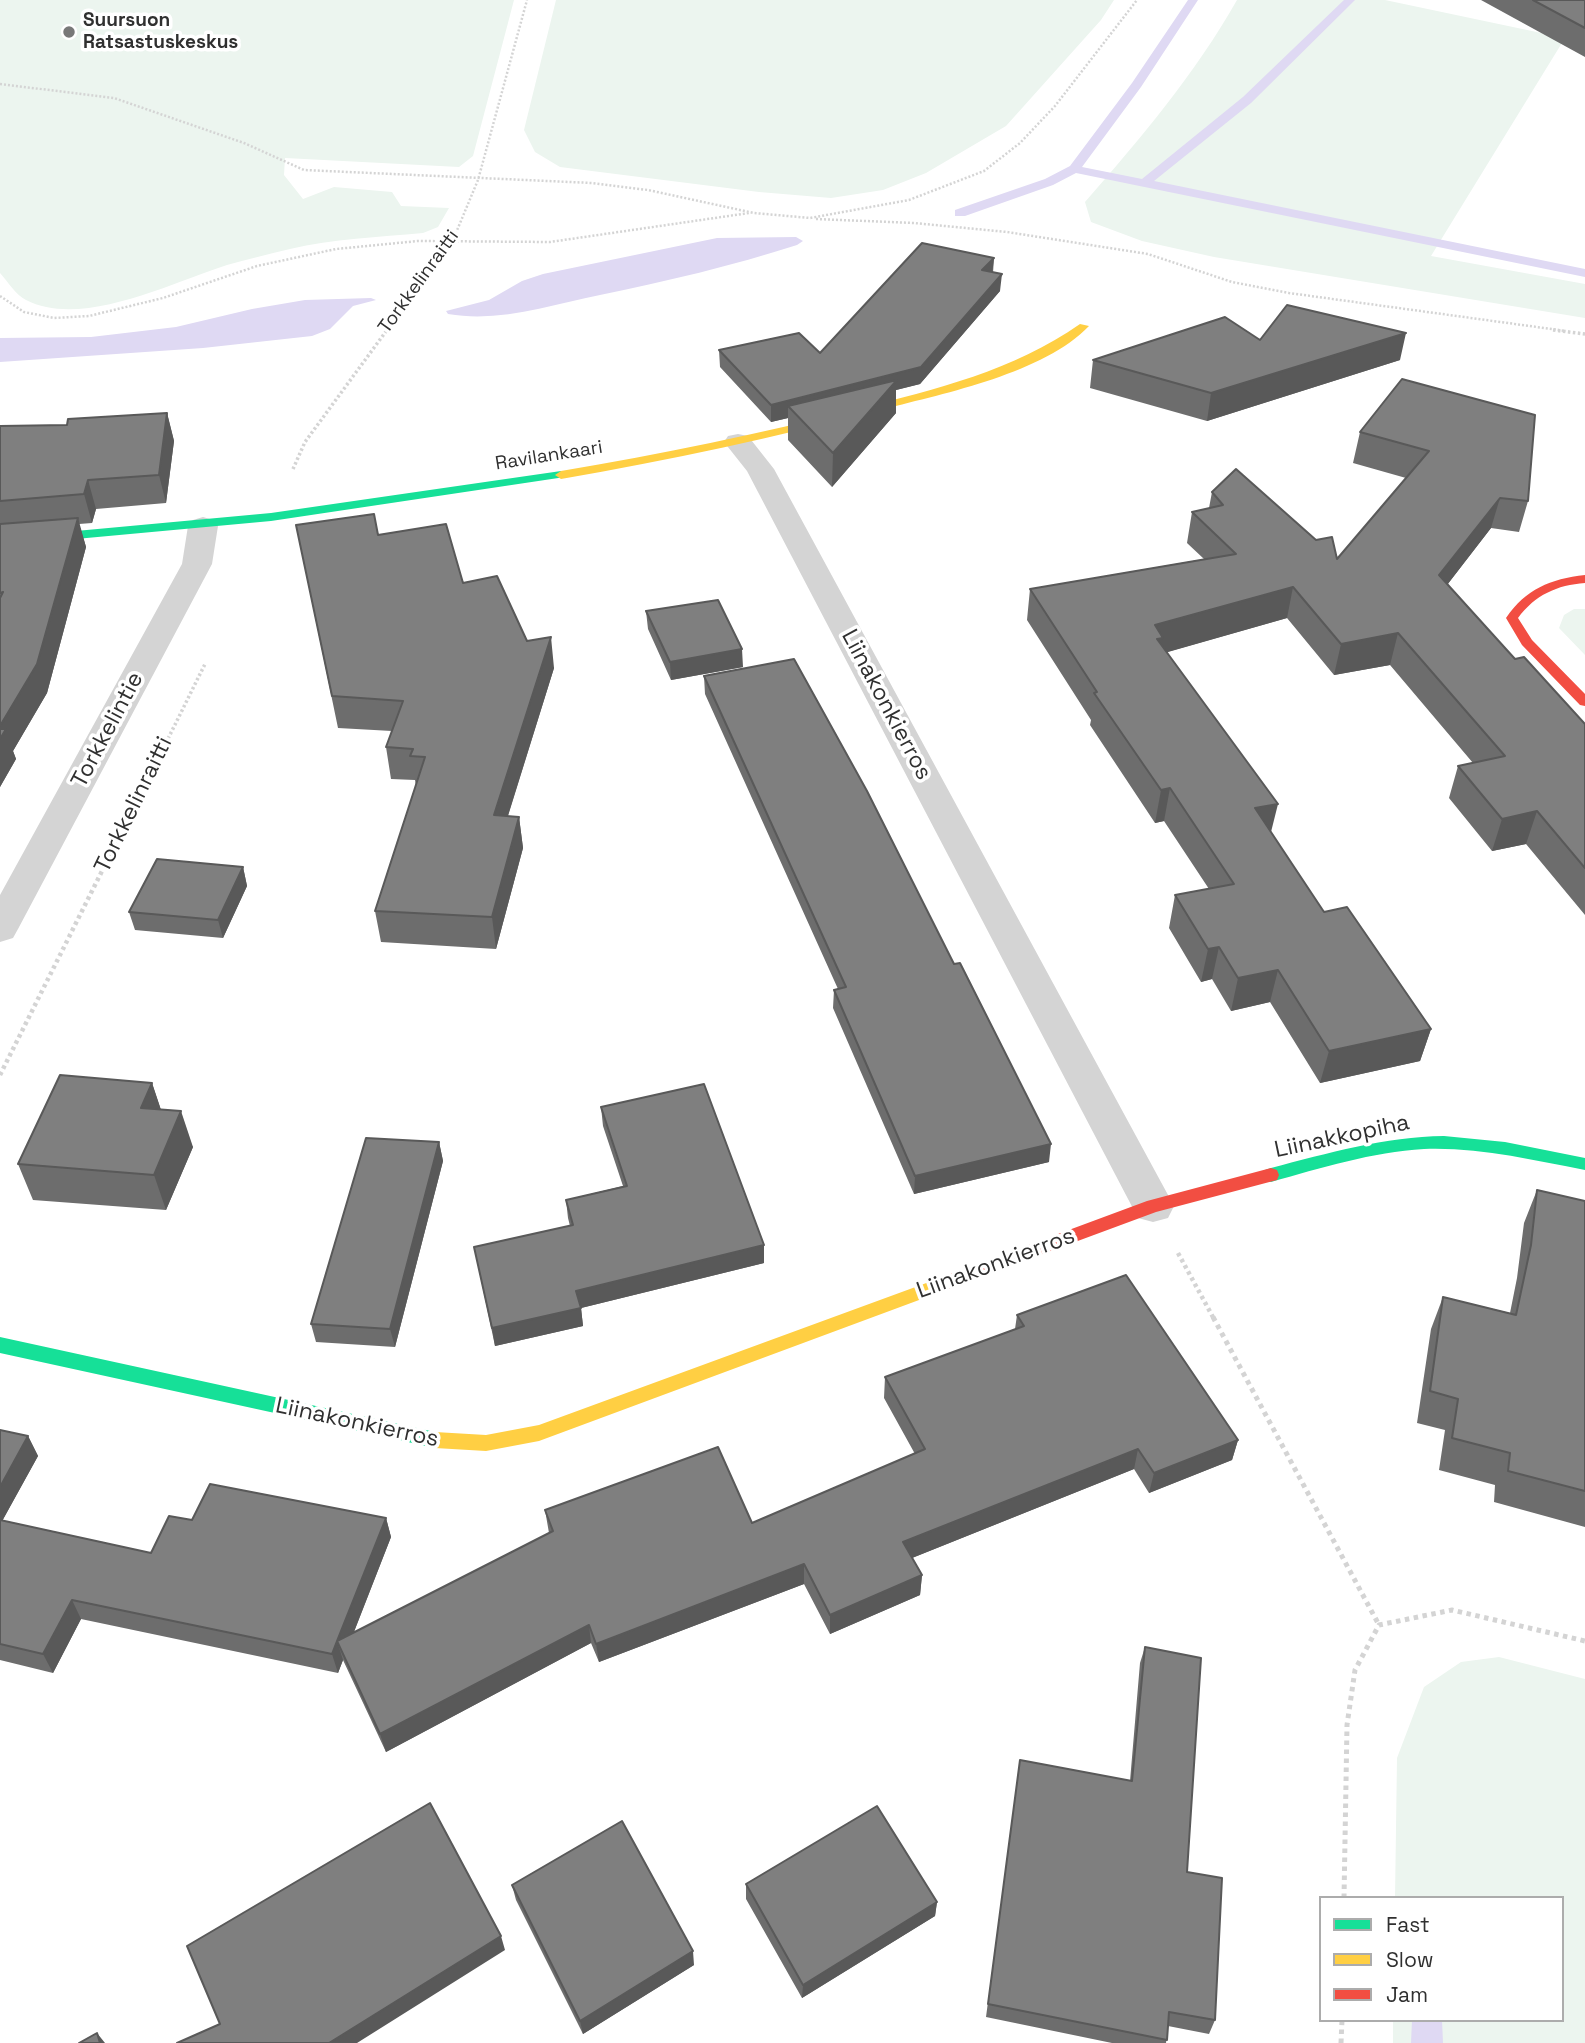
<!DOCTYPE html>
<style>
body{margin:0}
#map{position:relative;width:1585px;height:2043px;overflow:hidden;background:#fff;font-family:"Space Grotesk",sans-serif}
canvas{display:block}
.legend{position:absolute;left:1319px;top:1896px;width:245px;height:126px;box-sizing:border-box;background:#fff;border:2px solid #acacac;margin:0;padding:9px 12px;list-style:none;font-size:21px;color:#303030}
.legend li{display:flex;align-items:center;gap:14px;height:35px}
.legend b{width:35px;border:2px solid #acacac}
</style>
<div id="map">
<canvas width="1585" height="2043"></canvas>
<ul class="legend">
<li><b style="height:9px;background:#16e098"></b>Fast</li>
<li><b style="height:9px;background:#ffcf43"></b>Slow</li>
<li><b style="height:9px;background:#f24e42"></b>Jam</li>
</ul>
</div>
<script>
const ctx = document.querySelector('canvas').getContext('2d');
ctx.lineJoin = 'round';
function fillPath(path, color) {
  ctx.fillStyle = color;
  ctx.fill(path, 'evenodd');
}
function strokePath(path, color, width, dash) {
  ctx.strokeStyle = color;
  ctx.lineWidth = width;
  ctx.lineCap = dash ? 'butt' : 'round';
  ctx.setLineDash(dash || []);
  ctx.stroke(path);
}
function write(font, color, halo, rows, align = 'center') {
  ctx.font = font + ' "Space Grotesk",sans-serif';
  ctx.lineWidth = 7;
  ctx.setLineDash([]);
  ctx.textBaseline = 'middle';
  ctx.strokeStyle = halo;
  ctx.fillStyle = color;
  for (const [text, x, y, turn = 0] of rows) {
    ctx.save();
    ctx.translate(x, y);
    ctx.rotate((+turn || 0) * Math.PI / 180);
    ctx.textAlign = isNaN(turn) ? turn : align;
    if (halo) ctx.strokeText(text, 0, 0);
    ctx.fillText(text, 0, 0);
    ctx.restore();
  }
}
fillPath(new Path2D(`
 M0,0h514l-41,156 -14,11 -174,-9 -1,17 19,24 31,-12 58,5 9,14 48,2 -11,19 -15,6c-44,4 -90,6 -133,16 -21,5 -42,10 -63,16 -54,17 -145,64 -201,35 -10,-5 -18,-18 -26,-27z
 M556,0h558l-13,20 -95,106 -80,47 -43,17 -52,8 -72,-6 -199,-25 -25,-15 -11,-22z
 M1237,0h148l180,38 -134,218 154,28v34l-371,-61 -72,-16 -51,-19 -6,-20c56,-64 110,-128 152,-202z
 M1574,609h11v46l-26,-27 5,-13z
 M1499,1657l86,22v364h-192v-23h169v-122h-167l2,-140 27,-71 37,-25z`), '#ecf5ef');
fillPath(new Path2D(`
 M796,237l7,4 -6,4c-65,21 -130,36 -197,50 -50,10 -100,28 -152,19l-2,-3 43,-11 33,-19 21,-7 174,-36z
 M371,298l5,2 -23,6 -23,23 -18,7 -109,12 -203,14v-24l91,-1 85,-10 76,-18 53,-9z`), '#dfd9f3');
fillPath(new Path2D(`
 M1188,0h10l-57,87 -59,80 60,12 101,-82 101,-97h11l-104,103 -97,78 431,88v8l-509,-104 -23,12 -88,31h-10v-6l90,-31 25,-13 62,-83z
 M1412,2020h30l1,23h-32z`), '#dfd9f3');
strokePath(new Path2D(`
 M0,84l114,14 130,45 60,27 288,13 56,7 106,23 56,5 99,-18 75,-29 36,-28 35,-37 82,-106
 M816,219l98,4 93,9 141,22 84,28 57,11 277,38
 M0,296l24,16 30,6 35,-2 74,-18 94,-32 79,-17 82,-8 132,1 199,-29
 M386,331l67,-91 25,-60 49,-180`), '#d4d4d4', 2.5, [2, 2]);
strokePath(new Path2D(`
 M1553,330l32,4
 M293,469l12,-27 82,-112
 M157,761l48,-97`), '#d4d4d4', 3.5, [2.5, 2.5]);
strokePath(new Path2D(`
 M0,1075l158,-316
 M1178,1253l36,66`), '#d4d4d4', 4.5, [3.5, 3.5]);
strokePath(new Path2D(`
 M1213,1317l166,308
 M1344,1898l3,-173 8,-55 24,-45 73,-15 133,31
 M1341,2043l1,-23`), '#d4d4d4', 5, [4.5, 4.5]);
fillPath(new Path2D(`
 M738,434l10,2 26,33 400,737 -6,12 -15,4 -15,-4 -391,-747 -23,-29 4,-6z
 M203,517l10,3 5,6 -6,38 -194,365 -5,9 -13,4v-47l182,-331 6,-38 5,-6z`), '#d4d4d4');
fillPath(new Path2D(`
 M561,471l6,4 -2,2 -294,44 -271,25v-8l271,-25z
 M1444,1136l61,6 80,16v12c-53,-10 -106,-23 -161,-21 -52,3 -103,19 -153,33l-6,-2 -2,-5 2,-5 6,-2c57,-15 114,-31 173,-32z
 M0,1337l435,95 7,2 2,6 -2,6 -7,2 -435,-95z`), '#16e098');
fillPath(new Path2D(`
 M1080,324l9,2c-45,47 -143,67 -205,83 -107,28 -214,51 -323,70l-6,-4 6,-4c100,-17 199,-37 297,-62 78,-20 155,-38 222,-85z
 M940,1278l6,2 3,5 -3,5 -407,151 -53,10 -51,-3 -7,-2 -2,-6 2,-6 7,-2 51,3 53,-10z`), '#ffcf43');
fillPath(new Path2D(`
 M1585,575v8c-28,2 -50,12 -67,35l14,22 53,54v12l-5,-1 -58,-60 -16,-27c20,-29 44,-39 79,-43z
 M1271,1168l6,2 2,5 -2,5 -121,32 -216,80 -6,-2 -3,-5 3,-5 213,-79z`), '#f24e42');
fillPath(new Path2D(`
 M1481,0h104v57z
 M994,258l-1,15 7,18 -80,93 -24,6v23l-64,74 -44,-47v-22l-17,4 -51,-55 -1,-17 101,3z
 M1260,340l140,20 -193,61 -117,-33 3,-28z
 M1402,379l126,122 -9,31 -28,-4 -44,57 68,74 70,65v191l-59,-71 -34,7 -43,-53 9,-32 15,-3 -83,-98 -56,10 -47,-57 -120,34 104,181 53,79 107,117 -11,32 -100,22 -50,-81 -39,9 -19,-32 -11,3 -32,-54 6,-33 34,-6 -45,-68 -9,2 -65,-98 1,-5 -64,-100 3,-31 174,-30 -17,-16 5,-31 17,-4 3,-16 125,67 69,-81 -53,-15 7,-31z
 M167,413l7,28 -8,62 -70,6 -4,14 -13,1 7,23 -39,146 -34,58 3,8 -16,28v-361l67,-1z
 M296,525l82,10 85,48 64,58 27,27 -46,148 11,1 4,31 -27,101 -115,-7 -6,-31 41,-125 -1,-6 -24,-1 -5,-32 6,-16 -54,-3z
 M646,611l97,56 -72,13 -23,-51z
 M704,676l345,486 -135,32 -81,-186 1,-18 4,-1 -133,-295z
 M243,867l4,19 -24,52 -88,-8 -6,-18z
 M152,1083l9,27 32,37 -27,63 -133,-10 -15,-36z
 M601,1107l163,138v18l-183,45 2,18 -88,20 -21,-99 96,-21 -2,-8 -2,-18 57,-14 -20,-60z
 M439,1142l4,19 -48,186 -79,-5 -5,-18z
 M1537,1190l48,11v326l-91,-25 1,-17 -56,-15 6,-40 -28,-7 14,-94 12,-32 67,16 7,-35 7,-55z
 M1017,1315l221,125 -6,20 -83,33 -15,-24 -222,89 10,17 -2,20 -90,39 -26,-50 -205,78 -8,-19 -205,109 -43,-92 -5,13 -257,-54 -28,54 -53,-13v-230l28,6 10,20 -36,65 149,32 41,-33 194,-2 5,19 -37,95 195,-99 -4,-23 207,13 163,-69 -31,-56 1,-21 130,-48z
 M1145,1647l70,373 -6,14 -41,-8 -2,17h-54l-126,-26 34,-257 110,21 10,-118z
 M746,1884l191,18 -2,14 -133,82 -56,-99z
 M512,1885l182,80 -111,69 -67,-134z`), '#6d6d6d');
fillPath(new Path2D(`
 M994,258l-2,16 -10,-4z
 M1002,274l-2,17 -80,93 -24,6v23l-64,74 1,-34 -45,-47v12l-17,4v-17z
 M1406,333l-6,27 -193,61 4,-28z
 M167,413l7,28 -8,62 -7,-28z
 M88,480l8,29 -4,14 -8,-29z
 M1500,498l-9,30 -61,79 9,-32z
 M78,518l8,29 -39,146 -34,58 3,8 -16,28v-61z
 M1293,587l-6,31 -126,36 -6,-29z
 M1398,633l-8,32 -56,10 7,-31z
 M551,637l3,31 -56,179 -4,-32z
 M742,649l1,18 -72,13 -1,-18z
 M1170,788l-6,33 -9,2 6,-33z
 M1278,804l-8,32 -15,-28z
 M1537,811l-11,33 -34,7 10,-32z
 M519,817l4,31 -27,101 -4,-32z
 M243,867l4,19 -24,52 -5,-18z
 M1219,947l-7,32 -11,3 7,-33z
 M1278,970l-8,32 -39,9 7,-33z
 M1431,1029l-11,32 -100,22 9,-32z
 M152,1083l12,36 -23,-11z
 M181,1111l12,36 -27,63 -12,-35z
 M439,1142l4,19 -48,186 -5,-18z
 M1051,1144l-2,18 -135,32 1,-18z
 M764,1245v18l-183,45 2,18 -88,20 -3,-18 84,-37z
 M28,1436l10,20 -38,69v-38z
 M1238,1440l-6,20 -83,33 5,-20z
 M1138,1449l-4,20 -232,93 1,-20z
 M386,1518l5,19 -47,120 -7,-16z
 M804,1564v20l-205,78 -3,-18z
 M922,1575l-2,20 -90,39v-19z
 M72,1600l9,19 -28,54 -10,-19z
 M589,1625l2,18 -205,109 -6,-18z
 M337,1641l6,19 -5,13 -6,-19z
 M937,1902l-2,14 -133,82 1,-13z
 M501,1936l4,14 -148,93h-28z
 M693,1951l1,14 -111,69 -3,-13z
 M97,2033l8,10h-5z`), '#595959');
const building = new Path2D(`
 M1533,0h52v28z
 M922,243l72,15 -12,12 20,4 -81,93 -150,38 -52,-55 80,-17 21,20z
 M1287,305l119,28 -195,60 -118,-33 132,-43 35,23z
 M1402,379l133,36 -7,86 -28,-3 -61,77 76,84 9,-2 61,67v144l-48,-57 -35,8 -44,-53 47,-10 -107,-123 -57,11 -48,-57 -138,38 8,13 -6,1 121,165 -23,4 69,104 23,-5 84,122 -102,22 -51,-81 -40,8 -19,-31 -11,2 -33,-54 59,-11 -64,-96 -9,2 -67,-97 3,-1 -67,-103 206,-35 -44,-42 31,-7 -11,-13 24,-23 80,71 16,-3 5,22 92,-108 -69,-19z
 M897,380l-64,73 -45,-47z
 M167,413l-8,62 -71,5 -4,14 -84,7v-75l67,-1 1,-6z
 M374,514l4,21 68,-11 17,59 34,-7 30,65 24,-4 -57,178 25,2 -27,100 -117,-6 50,-154 -15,-1 3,-7 -27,-2 17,-46 -71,-5 -36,-171z
 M78,518l-41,146 -37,62v-128l3,-6 -3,1v-69z
 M718,600l24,49 -72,13 -24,-51z
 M794,659l73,132 87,173 6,-1 91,181 -136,32 -81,-186 12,-3 -142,-311z
 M0,729h6l-6,10z
 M157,859l86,8 -25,53 -89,-8z
 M60,1075l92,8 -11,25 40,3 -27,64 -136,-11z
 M704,1084l60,161 -188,46 5,17 -89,20 -18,-81 99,-22 -7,-25 61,-14 -26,-79z
 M366,1138l73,4 -49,187 -79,-5z
 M1537,1190l48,11v290l-77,-20 2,-18 -58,-15 6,-39 -28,-8 13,-94 73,18 15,-70z
 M1126,1275l112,165 -84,33 -16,-24 -235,93 19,33 -92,40 -26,-51 -208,80 -7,-19 -209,109 -43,-93 -5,13 -260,-54 -29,54 -43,-10v-124l151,33 18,-37 23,4 18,-36 176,34 -49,123 216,-110 -8,-21 173,-63 34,76 173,-74 -40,-72 139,-51 -7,-11z
 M0,1430l28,6 -28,51z
 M1145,1647l56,11 -14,214 35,6 -7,142 -46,-8 -2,28 -179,-36 32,-244 112,21z
 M430,1803l71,133 -172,107h-152l43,-19 -33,-78z
 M877,1806l60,96 -134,83 -57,-101z
 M622,1821l71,130 -113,70 -68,-136z
 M97,2033l3,10h-21z`);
fillPath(building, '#7f7f7f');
strokePath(building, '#595959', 2);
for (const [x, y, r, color] of [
 [69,32,7,"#787878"]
]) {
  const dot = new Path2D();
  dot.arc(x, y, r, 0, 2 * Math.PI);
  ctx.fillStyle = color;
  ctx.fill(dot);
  strokePath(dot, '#fff', 2.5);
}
write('bold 19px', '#303030', '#fff', [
 ["Suursuon",83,21],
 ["Ratsastuskeskus",83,43]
], 'left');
write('19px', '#303030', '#fff', [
 ["Torkkelinraitti",419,282,-54],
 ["Ravilankaari",549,456,-9]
]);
write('23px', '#303030', '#fff', [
 ["Liinakonkierros",886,705,62],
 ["Torkkelintie",108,730,-62],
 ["Torkkelinraitti",134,805,-64],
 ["Liinakkopiha",1342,1137,-12],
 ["Liinakonkierros",996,1264,-20],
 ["Liinakonkierros",357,1423,12]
]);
</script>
